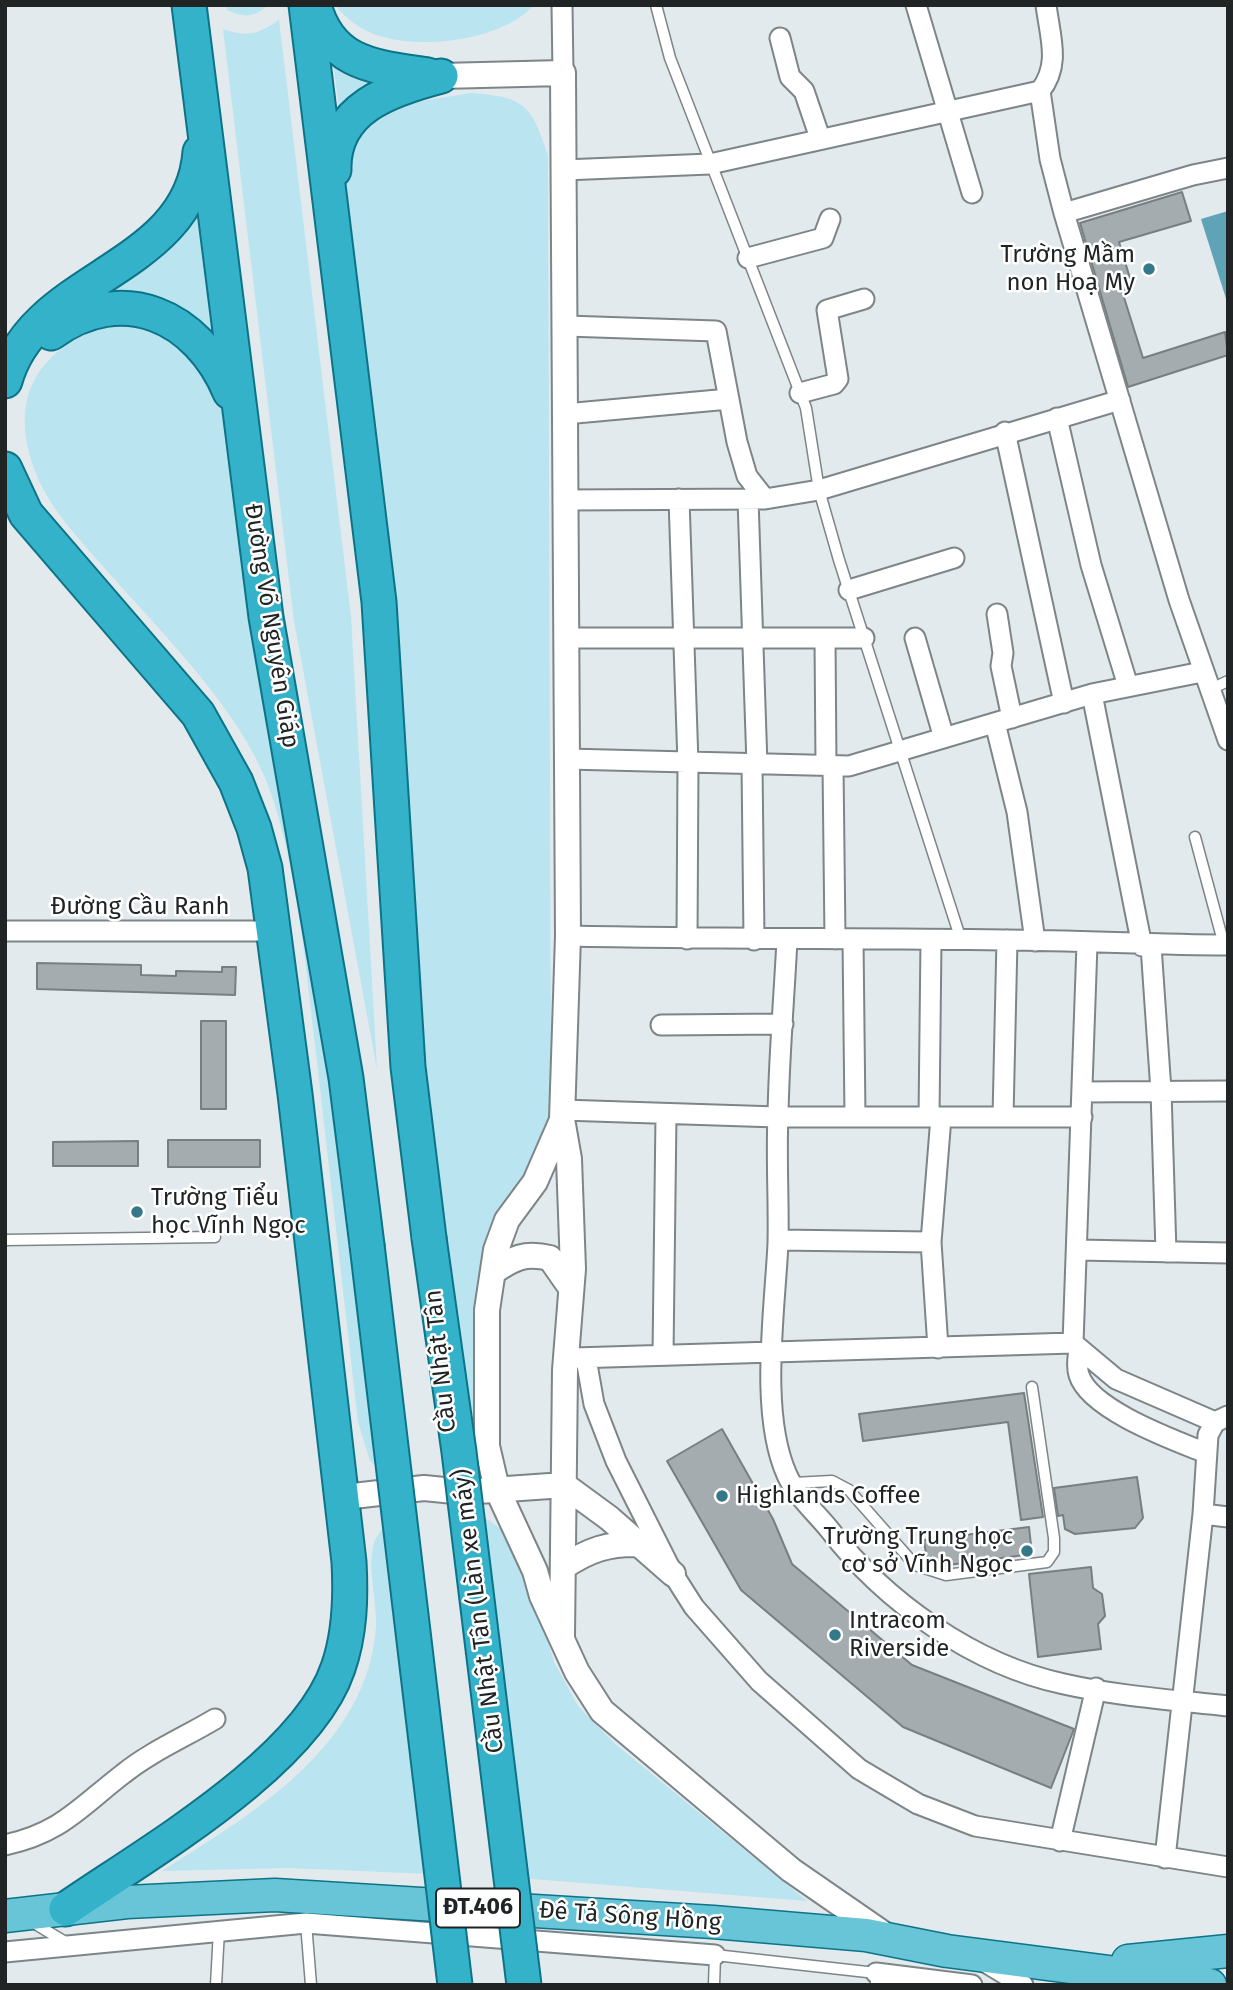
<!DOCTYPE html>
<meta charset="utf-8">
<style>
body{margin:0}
#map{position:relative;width:1233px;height:1990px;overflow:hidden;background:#e2eaed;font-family:"Fira Sans",sans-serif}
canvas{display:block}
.frame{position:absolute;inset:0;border:7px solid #212425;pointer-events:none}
</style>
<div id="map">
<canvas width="1233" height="1990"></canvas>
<div class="frame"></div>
</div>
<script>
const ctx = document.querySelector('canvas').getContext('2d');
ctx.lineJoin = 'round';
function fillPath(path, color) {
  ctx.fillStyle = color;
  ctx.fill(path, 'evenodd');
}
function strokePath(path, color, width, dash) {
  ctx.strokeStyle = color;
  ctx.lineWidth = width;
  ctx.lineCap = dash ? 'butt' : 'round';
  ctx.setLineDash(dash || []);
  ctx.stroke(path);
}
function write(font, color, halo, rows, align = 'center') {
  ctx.font = font + ' "Fira Sans",sans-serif';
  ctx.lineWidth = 5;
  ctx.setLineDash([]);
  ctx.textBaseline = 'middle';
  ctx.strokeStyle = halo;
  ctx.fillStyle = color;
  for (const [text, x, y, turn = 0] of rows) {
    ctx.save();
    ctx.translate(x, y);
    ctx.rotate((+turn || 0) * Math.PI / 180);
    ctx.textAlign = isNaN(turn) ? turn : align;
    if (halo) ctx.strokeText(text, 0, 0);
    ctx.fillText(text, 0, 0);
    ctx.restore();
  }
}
fillPath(new Path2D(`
 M227,5h41c-14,13 -24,13 -41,5z
 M335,5h199c-32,36 -116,46 -160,29 -16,-6 -28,-16 -39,-29z
 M279,20l72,597 26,452 -83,-448 -71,-592c23,9 36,5 56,-9z
 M330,40l60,32 -49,51z
 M471,93c55,4 60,12 77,62l3,937 -5,44 -62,113 -11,71 1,99 -3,8 -52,-363 -75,-894c20,-66 68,-67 127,-77z
 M202,201l15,139 -21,-21 -20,-10 -89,-6z
 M115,323l60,10 47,62 112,674 49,403 -13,-11 -12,-39c-14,-123 -28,-246 -42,-369 -10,-84 -19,-190 -48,-268 -29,-76 -106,-152 -160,-213 -33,-38 -72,-76 -81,-129 -12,-66 30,-103 88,-120z
 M475,1511l32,22 28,64 19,65 24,44 36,37 193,158 -287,-23z
 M389,1519l42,355 -142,-6 -127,3c91,-58 205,-124 214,-244 1,-26 -8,-55 -3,-81 2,-9 11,-19 16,-27z`), '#b9e4f0');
fillPath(new Path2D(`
 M1228,211v94l-27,-86z`), '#5ea3b6');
const building = new Path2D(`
 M1182,192l9,29 -72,21 14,46 -11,3 21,67 82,-26 3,23 -100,32 -48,-164z
 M37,963l104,2v10l35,1v-5l46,1v-5h14l-1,28 -198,-6z
 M201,1021h25v88h-25z
 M168,1140h92v27h-92z
 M138,1141v25h-85v-24z
 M1024,1393l19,124 -22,3 -13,-98 -145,19 -4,-27z
 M722,1429l51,90 19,45 120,101 162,64 -23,59 -148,-61 -162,-137 -74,-129z
 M1137,1477l6,41 -8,10 -60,6 -10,-5 -2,-14 -5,1 -4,-28z
 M1029,1527l3,27 -91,12 -14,-5 -3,-21z
 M1091,1567l2,21 9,6 3,22 -7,8 3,25 -63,8 -9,-83z`);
fillPath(building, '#a4acaf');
strokePath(building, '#777f81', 2);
const service = new Path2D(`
 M656,5l14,53 136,350 13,82 20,70 122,380
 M1209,690l19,-9
 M1195,837l29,108
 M5,1240l210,-3
 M793,1483l39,-2 17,9 66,75 31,10 101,-13 7,-10v-14l-22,-151
 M32,1922l35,21
 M306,1923l5,62
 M216,1985l3,-55
 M714,1985l1,-30 161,18v12`);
const minor = new Path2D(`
 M562,5l1,68
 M916,5l56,188
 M780,38l10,39 14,14 16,47
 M1040,91l10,68 14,54 115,387 49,140
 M564,170l146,-6 330,-73c21,-26 10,-54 6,-86
 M1064,213l129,-38 35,-7
 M748,258l75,-20 7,-19
 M566,326l150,5 21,111 10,34 18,23
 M800,393l34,-9 4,-5 -11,-69 37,-11
 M565,414l164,-15
 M1057,418l34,147 37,121
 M1005,432l59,271
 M679,499l9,264 -1,176
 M748,499l9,266
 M564,500l201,-1 54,-9 301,-90
 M849,590l105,-32
 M997,614l6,39 -2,13 11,52
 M566,638h298
 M825,638l1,128
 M915,638l29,100
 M1092,694l50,252
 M995,723l22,89 18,129
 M567,759l282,7 243,-72 110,-22
 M752,764l2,176
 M833,766l2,173
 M5,931h269
 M568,936c145,3 291,2 436,4 75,0 149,5 224,5
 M853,939l2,178
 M787,940c-3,59 -8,117 -9,175 -2,43 1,86 0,128 -3,67 -19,170 9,232 8,19 29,38 42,54 56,73 145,136 235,155 53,12 110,16 164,22
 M1087,944l-14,399 43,36 99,43
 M1151,946l10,145 5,161
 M661,1025l122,-1
 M1082,1092l146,-1
 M562,1110l215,7h305
 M929,1117l2,-177
 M1003,1117l4,-177
 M778,1240l153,2 10,-125
 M931,1242l7,106
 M1078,1250l150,3
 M1079,1349c-1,9 -3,17 0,26 11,35 95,65 127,78
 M663,1355l3,-240
 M574,1358l499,-15
 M586,1359l8,45 22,57 57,113 21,33 65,74 100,88 59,35 57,22 253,41
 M1203,1514l25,3
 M1060,1841l36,-153
 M5,1845c56,-12 75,-38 118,-71 27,-22 62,-37 92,-55
 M1165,1858l38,-344 5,-79 7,-13 13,-6
 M5,1952l301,-29 409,32
 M985,1962l38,23
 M876,1973l96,12`);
const tertiary = new Path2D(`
 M441,76l122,-3 5,863 -6,183 7,40 4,110 -8,101 -3,266
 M562,1120l-27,62 -28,38 -11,30 -9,60v136l10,43 38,82 7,25 35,76 25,39 189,159 97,67
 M493,1272c20,-14 32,-20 57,-14l21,30
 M344,1497l80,-9 40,4 100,-7 45,33 64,56
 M563,1567c26,-17 45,-24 77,-23`);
const primary = new Path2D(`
 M5,1916l122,-14 148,-7 438,27 153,13 81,16 263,34
 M1128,1961l100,-10`);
const trunk = new Path2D(`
 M189,5l77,612 80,461 21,167
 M306,5l73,597 29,465 21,171
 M314,5c16,60 61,62 114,70
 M334,170c-2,-62 57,-81 107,-94
 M51,333c72,-52 147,-17 179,59
 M5,381c29,-107 186,-109 195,-229
 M5,469l21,45 172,200 38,68 18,46 11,40 30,226 54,468c2,36 1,72 -11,106 -32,95 -191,185 -272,241`);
strokePath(service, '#7d8588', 13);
strokePath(minor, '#7d8588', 23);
strokePath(tertiary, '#7d8588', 28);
strokePath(primary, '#0d7387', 35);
strokePath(trunk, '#0d7387', 37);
strokePath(service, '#fff', 10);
strokePath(minor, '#fff', 19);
strokePath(tertiary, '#fff', 24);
strokePath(primary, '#67c5d7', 32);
strokePath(trunk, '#34b2ca', 33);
const trunkBridge = new Path2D(`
 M429,1238l30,214 65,533
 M367,1245l88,740`);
strokePath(trunkBridge, '#0d7387', 37, []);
strokePath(trunkBridge, '#34b2ca', 33);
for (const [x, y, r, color] of [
 [1149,269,7,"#357889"],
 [137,1212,7,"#357889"],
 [722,1496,7,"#357889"],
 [1027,1551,7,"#357889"],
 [835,1635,7,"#357889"]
]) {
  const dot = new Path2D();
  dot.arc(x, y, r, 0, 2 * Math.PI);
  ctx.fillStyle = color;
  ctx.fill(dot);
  strokePath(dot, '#fff', 2.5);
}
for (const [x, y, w] of [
 [478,1908,84]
]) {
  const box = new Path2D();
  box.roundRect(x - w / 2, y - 19.5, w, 39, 5);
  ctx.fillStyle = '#fff';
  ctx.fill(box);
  strokePath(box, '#212425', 2);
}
write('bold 23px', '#212425', null, [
 ["ĐT.406",478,1908]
]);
write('24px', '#212425', '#fff', [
 ["Trường Mầm",1135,255,"right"],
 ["non Hoạ My",1135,283,"right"],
 ["Trường Tiểu",151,1198],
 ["học Vĩnh Ngọc",151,1226],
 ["Highlands Coffee",736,1496],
 ["Trường Trung học",1013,1537,"right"],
 ["cơ sở Vĩnh Ngọc",1013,1565,"right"],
 ["Intracom",849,1621],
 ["Riverside",849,1649]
], 'left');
write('24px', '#212425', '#fff', [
 ["Đường Võ Nguyên Giáp",271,626,81],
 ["Đường Cầu Ranh",140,907],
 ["Cầu Nhật Tân",441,1361,-96],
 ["Cầu Nhật Tân (Làn xe máy)",479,1611,-97],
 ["Đê Tả Sông Hồng",630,1917,4]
]);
</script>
